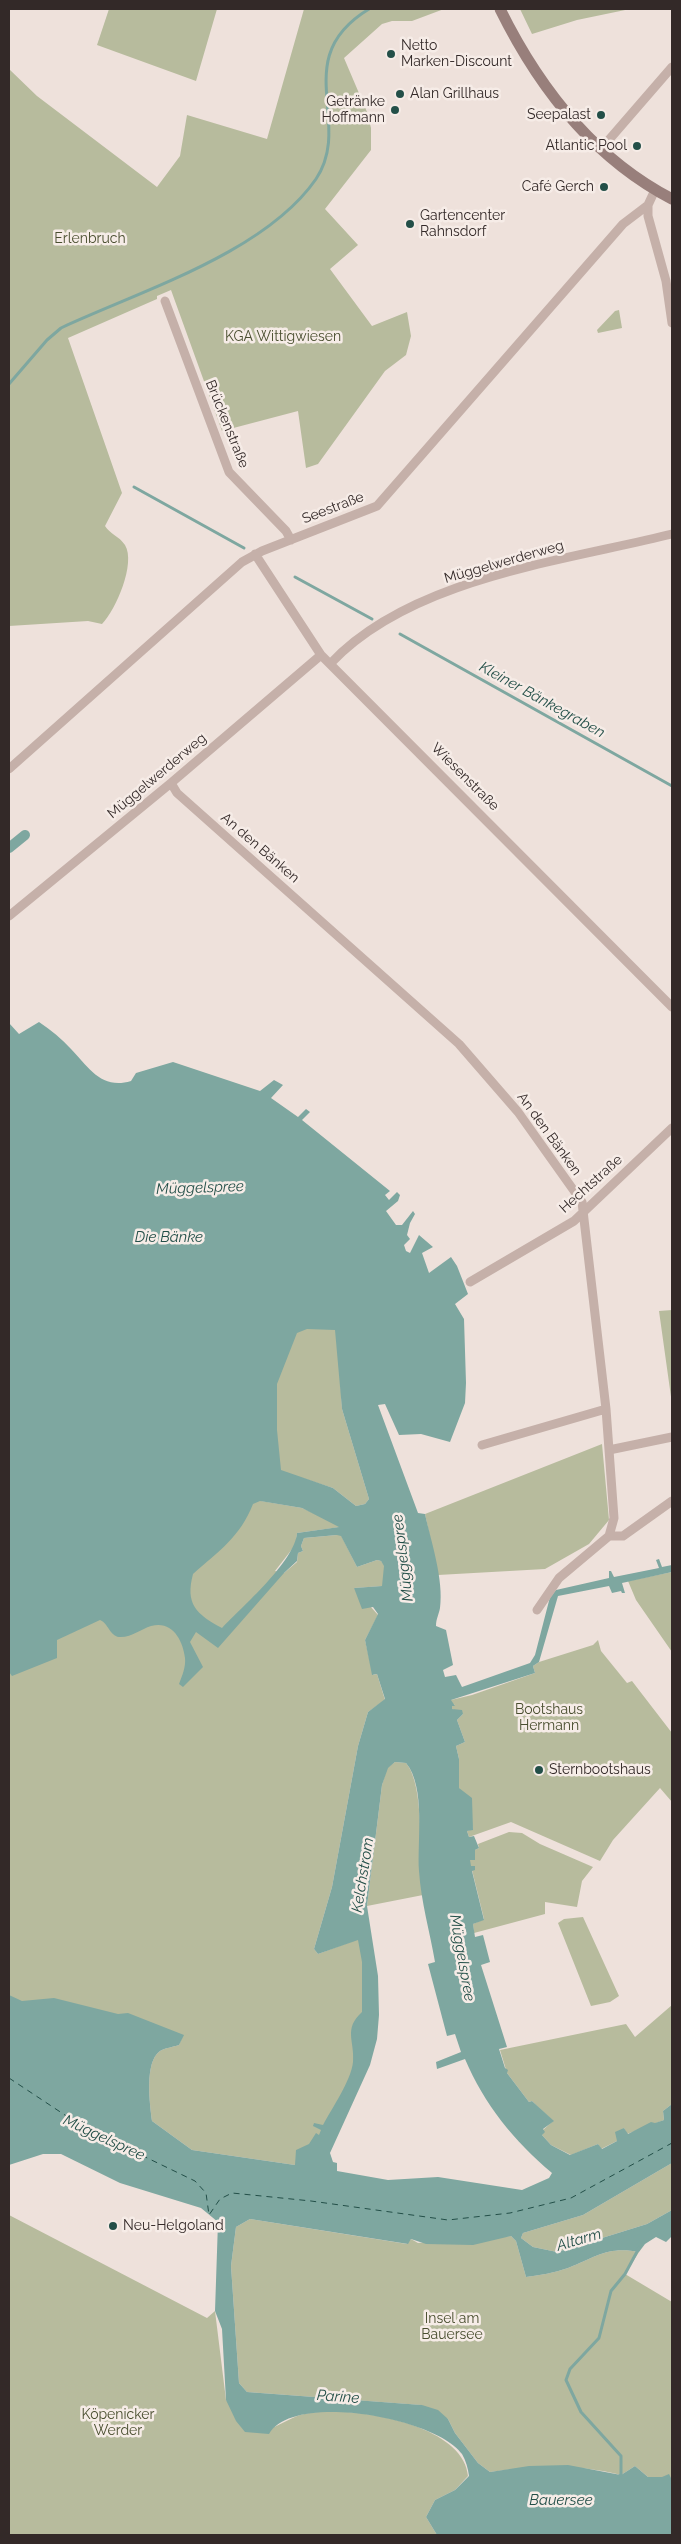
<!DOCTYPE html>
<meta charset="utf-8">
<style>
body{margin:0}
#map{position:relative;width:681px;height:2544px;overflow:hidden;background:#eee1db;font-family:Raleway,sans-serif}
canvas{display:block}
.frame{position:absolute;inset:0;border:10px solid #332928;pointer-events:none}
</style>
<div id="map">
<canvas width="681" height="2544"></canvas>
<div class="frame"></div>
</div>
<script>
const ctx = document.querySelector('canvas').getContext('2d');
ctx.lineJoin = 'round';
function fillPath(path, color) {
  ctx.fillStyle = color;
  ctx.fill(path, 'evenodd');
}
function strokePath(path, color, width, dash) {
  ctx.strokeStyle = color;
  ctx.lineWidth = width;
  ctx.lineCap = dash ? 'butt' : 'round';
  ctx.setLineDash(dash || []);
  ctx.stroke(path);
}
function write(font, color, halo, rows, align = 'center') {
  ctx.font = font + ' Raleway,sans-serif';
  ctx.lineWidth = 5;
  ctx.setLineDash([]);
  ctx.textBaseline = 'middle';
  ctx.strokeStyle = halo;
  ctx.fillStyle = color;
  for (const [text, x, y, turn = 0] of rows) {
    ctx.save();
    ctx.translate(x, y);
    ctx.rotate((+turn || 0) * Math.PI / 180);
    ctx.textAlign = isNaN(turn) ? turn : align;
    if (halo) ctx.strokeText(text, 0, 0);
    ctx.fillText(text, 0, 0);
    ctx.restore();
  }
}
fillPath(new Path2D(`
 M109,9h108l-21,72 -99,-36z
 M304,9h140l-32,12h-20l-10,3 -38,34 23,54 4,16v22l-46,59 33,36 -28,24 42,57 35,-14 4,24 -5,19 -21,16 -67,93 -12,4 -8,-57 -76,20 -51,-141 -14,6v3l-89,39 54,155 -17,33c5,8 14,10 20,19 11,18 -9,65 -23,79l-14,-3 -79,5v-557l28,27 120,91 23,-31 7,-41 80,24z
 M520,9h110l-53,11 -45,14z
 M619,310l3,18 -24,5 -1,-3 18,-19z
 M336,1307l6,102 27,90 -4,5 -9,2 -23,-18 -53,-17 -19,30 41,7 34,15 4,4 -43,6 -1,11 -21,27 9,2 13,-11 1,-9 5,-2 -2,-5 3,-8 33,-3h4l16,32 20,-7 4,1 4,5 -2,20 -29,2 24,27 -13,25 8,35 4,-1 8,26 -17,12 -10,34 -26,141 -18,62 4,5 43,-16 13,99 -52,113 -27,15 -103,-15 -40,-29c-2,-16 -8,-59 8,-70 5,-3 13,-4 19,-6l4,-10 -174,-2v-481l164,-176z
 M672,1310v94l-13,-93z
 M602,1444l7,76 -20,24 -44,25 -107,6 -13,-61z
 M672,1572v80l-36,-52 -8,-19z
 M598,1640l3,11 26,32 5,-2 40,52v69l-12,-14 -47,52 -13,21 -89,-39 -42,15 -2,-6 6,-2 -14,-41v-29l-3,-13 9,-4 -8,-22 6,-6 -11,-5v-3l3,-1 -4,-1v-4l21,-5 63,-22 -2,-7 6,-4 54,-17z
 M395,1762l11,1c20,24 12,99 17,132l-56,11 15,-121 5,-17z
 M509,1832l13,1 18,11 53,23 -11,14 -5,26 -32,-5v12l-71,19 -1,-9 11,-5 -12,-49 3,-4h-5v-6l5,-5v-5l4,-2 -1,-4z
 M583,1917l36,79 -9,6 -19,4 -33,-83 6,-4z
 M672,2005v99l-9,7 1,9 -37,14 -3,-6 -7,13 -16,8 -3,-5 -27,11 -20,-10 -9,-10 1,-5 10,-9 -21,-20 -3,1 -22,-29 -7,-23 126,-26 9,13z
 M672,2163v47l-25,14 -90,28 -24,-5 -12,-9 2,-5 60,-18z
 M9,2215l198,103 8,-7 11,89 46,28c9,-4 19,-10 28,-13 43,-12 164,7 168,61l-13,14 -20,10 -9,17 11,18h-428z
 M250,2219l157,25 4,-5 7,4 93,-7 5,5 10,36c14,-2 28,-4 42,-9 28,-11 40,-22 71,-16l-14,22 47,28v178l-24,-3 -13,-11 -14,9c-43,-11 -89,-9 -131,-3l-12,-9 -23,-30 -7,-14 -27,-14 -174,-13 -8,-9 -8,-117 5,-39z`), '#b7bb9d');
fillPath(new Path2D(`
 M39,1022c12,8 23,17 32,27 18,19 31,41 60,32l5,-8 37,-11 87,29 14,-11 9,5 -12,13 27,19 8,-8 4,3 -8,8 88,71 -5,4 4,5 8,-8 3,3 -2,6 -12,10 10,14h6l11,-14 2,3 -5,9 -3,12 3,4 -6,6 2,6 4,2 9,-18 14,12 -11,6 7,20 22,-16 6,9 11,28 -13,10 9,15 2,64 -1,20 -15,39 -29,-8 -22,1 -14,-31 -7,1 40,108 7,1c6,27 19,66 15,94 -1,6 -4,11 -4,18l10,4 7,35 -10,5 2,7 11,-2 6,12 68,-24 5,-8 15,-58 6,-7 53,-12v-7h2l3,6 45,-9 -3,-8 3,-1 3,8 10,-2v7l-50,11 3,10h-3l-1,-2 -9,2 -3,-7 -51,10 -19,66 -6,4 2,7 -84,27 4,6h-3v3l10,1 1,4 -6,6 8,22 -9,4 3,13v29l13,10 1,32 -6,1 2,6 5,-1 5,12 -4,2v10h-5l1,6h4v4l-3,1 12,49 -11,4 2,13 8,-2 7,27 -9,3 26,82 -8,2 6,19 3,2 -1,3 22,29 3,-1 22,20 -11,8 2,3 -3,3 9,10 19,10 28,-11 4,5 15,-8 -2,-9 9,-4 4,6 23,-12 4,1 9,-3 -1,-9 9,-7v59l-89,52 -60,18 -2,5 12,9 24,5 90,-28 25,-14v26l-6,6 -10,-5 -11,7 -6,8c-31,-6 -43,5 -71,16 -14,5 -28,7 -42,9l-10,-36 -5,-5 -38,9 -47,-1 -15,-5 -3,5 -158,-25 -14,8 -5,39 8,117 8,9 175,13 16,5 10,9 7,14 23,30 12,9 39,-6 39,-1 53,10 14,-9 13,11h14l7,-3 3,6v55h-235l-11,-18 9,-17 20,-10 14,-14c-1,-8 -3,-15 -7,-22 -25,-36 -169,-63 -193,-20l-24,-2 -9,-11 -10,-21 -4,-71 -7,-18 3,-89 -17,-14 -81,-25 -59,-29h-18l-34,11v-170l13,6 32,-3 64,16 10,-1 56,22 -5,10c-6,2 -14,3 -19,6 -16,11 -10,54 -8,70l40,29 103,15 1,-15 13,-6 7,-11 3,2 2,-5 -8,-4 1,-3 9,2c9,-17 28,-44 30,-63 2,-21 -10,-33 9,-50v-50l-4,-22 -40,14 -4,-5 18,-62 26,-141 10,-34 17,-13 -8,-25 -5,1 -7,-35 13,-26 -5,-7 -11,2 -8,-21 28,-2 2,-20 -3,-5 -4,-1 -20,7 -16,-31 -4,-1 -33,3 -3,8 2,5 -5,2 -1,8 -13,12 -66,75 -22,-16 -6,10 13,25 -20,20 -4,-3c3,-8 7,-17 6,-26 -2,-18 -13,-38 -34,-32 -10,3 -20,12 -32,11 -9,-1 -11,-14 -19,-17l-43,20v18l-45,18 -3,-4v-649l10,11zM307,1329l28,1 7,79 27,90 -4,5 -9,2 -23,-18 -52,-18 -4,-40v-46l20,-51zM260,1501l42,7 37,19 -42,6c-2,28 -55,74 -75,95 -26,-14 -37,-24 -29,-54 26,-23 47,-37 60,-70zM395,1762l11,1c20,24 11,79 13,108 2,31 11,61 16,91l-7,2 19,72 8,-2 6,18 -25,10 1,7 28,-10c19,45 49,82 87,114l-3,5 -27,12 -84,-13 -50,3 -51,-9v-8l-4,-1 -3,-9 40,-88 7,-26 2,-24 -1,-39 -11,-70 15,-121 6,-17z`), '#7ea7a0');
strokePath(new Path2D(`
 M9,384l38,-44 14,-12c79,-37 204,-75 255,-149 38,-57 -28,-121 53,-170
 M134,487l110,61
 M295,577l77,42
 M400,634l272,152
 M619,2476l2,-1v-19l-40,-44 -15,-32 4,-11 29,-31 12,-47 14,-17 14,-26`), '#7ea7a0', 3);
strokePath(new Path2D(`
 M9,848l16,-13`), '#7ea7a0', 10);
strokePath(new Path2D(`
 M9,2078l74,49 112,54 11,12 3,22 11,-16 12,-6 79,8 137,19 62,-7 61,-15 101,-55`), '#234f48', 1, [6, 5]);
strokePath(new Path2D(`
 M601,149l71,-82
 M655,190l-7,15v11l18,65 6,42
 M165,301l64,171 57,59 5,9
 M255,554l66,101 351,352
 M331,663c80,-85 233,-102 341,-129
 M9,769l233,-207 20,-11 115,-45 246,-282 25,-19
 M171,783l6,10 282,251 59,68 64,90 24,207 8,109 -5,18 -50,42 -22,32
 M9,916l162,-133 150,-128
 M470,1282l104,-61 98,-93
 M482,1445l124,-36
 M609,1450l63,-13
 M609,1536h14l49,-35`), '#c5b0a9', 9);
strokePath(new Path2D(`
 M500,9c39,79 93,149 172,190`), '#987f7b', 11);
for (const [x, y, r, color] of [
 [391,54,5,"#234f48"],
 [400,94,5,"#234f48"],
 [395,110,5,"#234f48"],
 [601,115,5,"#234f48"],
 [637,146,5,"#234f48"],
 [604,187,5,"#234f48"],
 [410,224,5,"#234f48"],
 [539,1770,5,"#234f48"],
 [113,2226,5,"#234f48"]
]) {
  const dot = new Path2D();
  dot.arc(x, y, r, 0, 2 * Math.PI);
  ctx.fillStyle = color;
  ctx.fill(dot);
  strokePath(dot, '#f6ece7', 2);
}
write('14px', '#332928', '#f6ece7', [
 ["Netto",401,46],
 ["Marken-Discount",401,62],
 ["Alan Grillhaus",410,94],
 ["Getränke",385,102,"right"],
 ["Hoffmann",385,118,"right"],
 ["Seepalast",591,115,"right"],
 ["Atlantic Pool",627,146,"right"],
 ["Café Gerch",594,187,"right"],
 ["Gartencenter",420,216],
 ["Rahnsdorf",420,232],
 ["Sternbootshaus",549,1770],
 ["Neu-Helgoland",123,2226]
], 'left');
write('14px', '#494e2f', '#f6ece7', [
 ["Erlenbruch",90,239],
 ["KGA Wittigwiesen",283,337],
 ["Bootshaus",549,1710],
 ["Hermann",549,1726],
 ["Insel am",452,2319],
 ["Bauersee",452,2335],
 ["Köpenicker",118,2415],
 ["Werder",118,2431]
]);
write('14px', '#332928', '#f6ece7', [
 ["Brückenstraße",227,424,68],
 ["Seestraße",333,508,-21],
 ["Müggelwerderweg",504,562,-16],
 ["Müggelwerderweg",157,776,-40],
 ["Wiesenstraße",465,777,45],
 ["An den Bänken",260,848,41],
 ["An den Bänken",549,1134,54],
 ["Hechtstraße",591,1184,-42]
]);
write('italic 15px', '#234f48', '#f6ece7', [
 ["Kleiner Bänkegraben",542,700,29],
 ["Müggelspree",200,1188,-2],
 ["Die Bänke",169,1237],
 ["Müggelspree",403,1558,-97],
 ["Kelchstrom",363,1875,-81],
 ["Müggelspree",462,1958,80],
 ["Müggelspree",104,2138,25],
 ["Altarm",579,2240,-16],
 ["Parine",338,2397,4],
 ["Bauersee",561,2500]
]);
</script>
